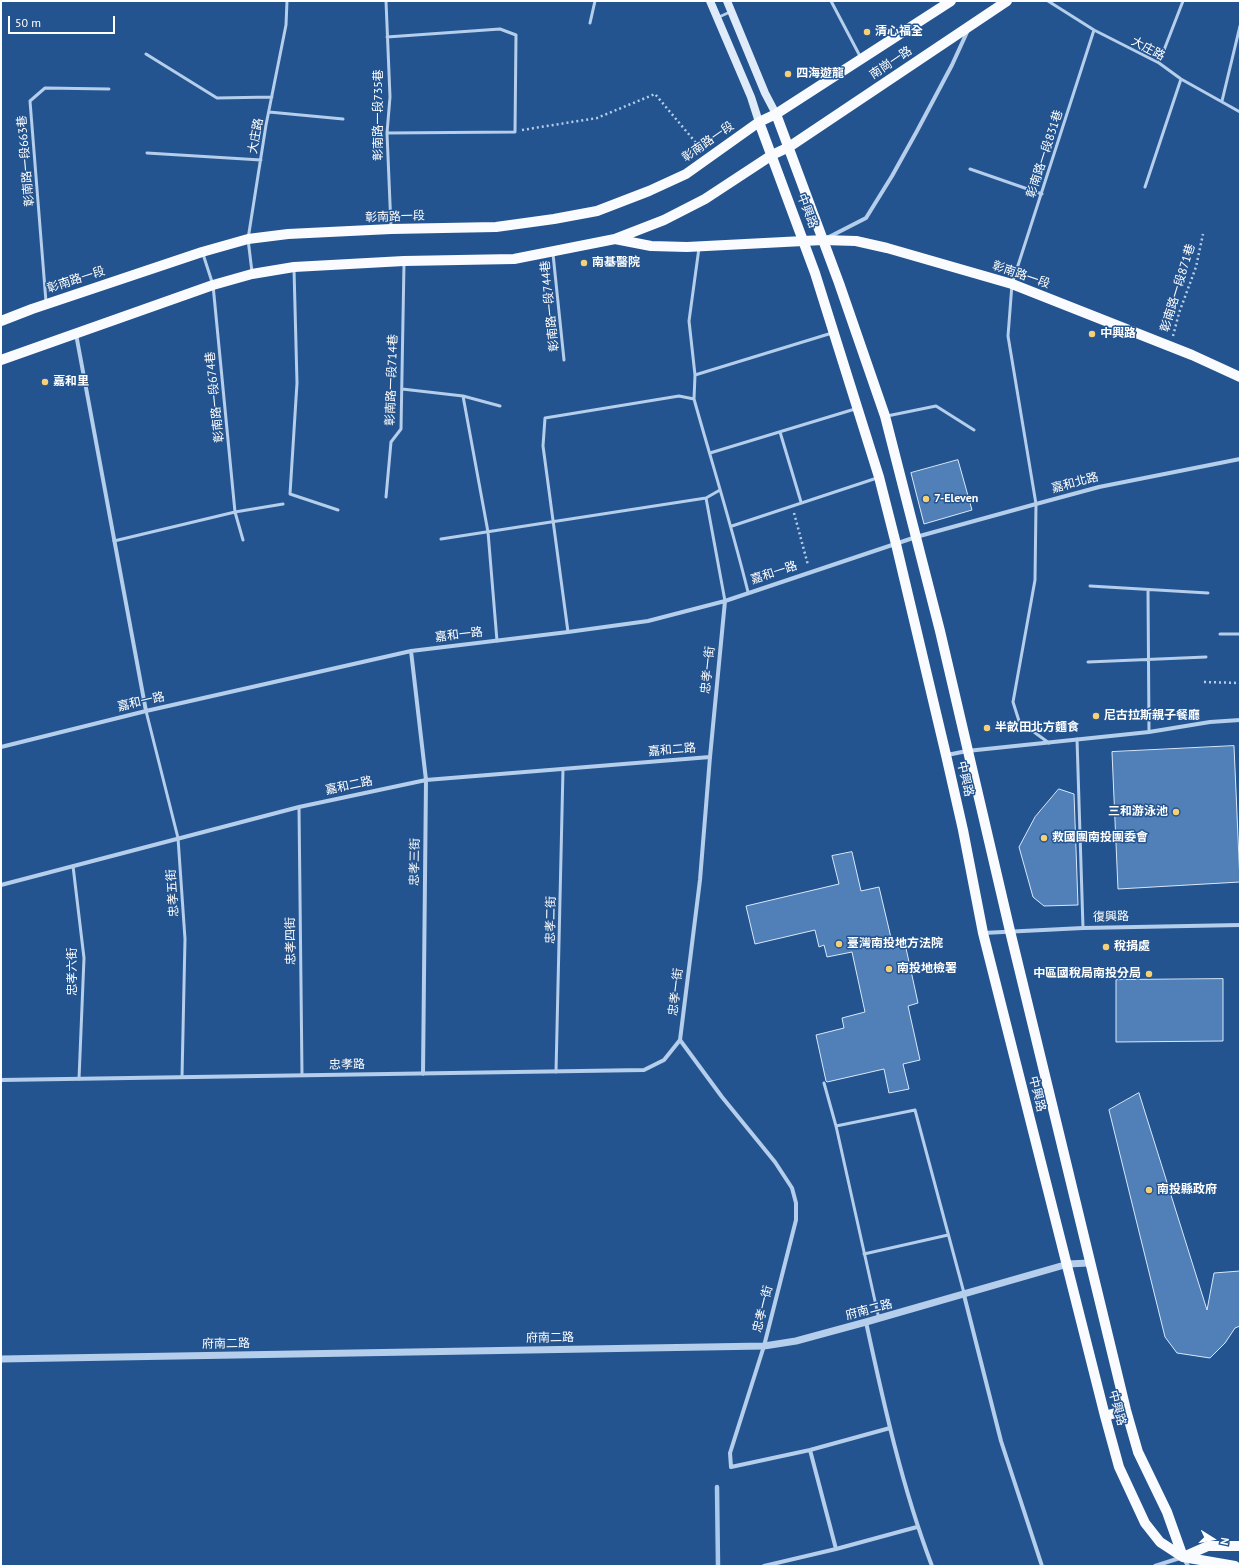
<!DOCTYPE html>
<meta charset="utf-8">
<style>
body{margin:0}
#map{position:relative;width:1241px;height:1567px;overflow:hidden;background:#24548f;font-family:"PT Sans",sans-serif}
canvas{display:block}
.frame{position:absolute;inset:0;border:2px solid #fff;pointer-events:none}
.north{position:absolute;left:1193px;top:1519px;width:40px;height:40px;-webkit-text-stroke:3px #24548f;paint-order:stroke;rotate:101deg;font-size:11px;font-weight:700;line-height:16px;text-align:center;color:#fff}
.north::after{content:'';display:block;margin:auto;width:14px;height:18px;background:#fff;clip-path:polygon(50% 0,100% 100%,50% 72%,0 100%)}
.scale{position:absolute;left:8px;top:16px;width:107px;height:18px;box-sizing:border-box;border:2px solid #fff;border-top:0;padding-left:5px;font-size:12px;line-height:14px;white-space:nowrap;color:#fff;-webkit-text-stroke:3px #24548f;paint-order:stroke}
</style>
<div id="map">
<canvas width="1241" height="1567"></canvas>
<div class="frame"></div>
<div class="north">N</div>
<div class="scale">50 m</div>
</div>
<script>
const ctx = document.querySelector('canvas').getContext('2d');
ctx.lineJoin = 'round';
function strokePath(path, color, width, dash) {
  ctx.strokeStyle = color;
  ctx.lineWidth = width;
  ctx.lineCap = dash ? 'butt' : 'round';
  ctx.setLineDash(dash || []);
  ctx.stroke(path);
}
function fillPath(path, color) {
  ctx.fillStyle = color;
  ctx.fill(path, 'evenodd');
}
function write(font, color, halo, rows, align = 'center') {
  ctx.font = font + ' "PT Sans","Noto Sans TC",sans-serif';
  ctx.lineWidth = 3;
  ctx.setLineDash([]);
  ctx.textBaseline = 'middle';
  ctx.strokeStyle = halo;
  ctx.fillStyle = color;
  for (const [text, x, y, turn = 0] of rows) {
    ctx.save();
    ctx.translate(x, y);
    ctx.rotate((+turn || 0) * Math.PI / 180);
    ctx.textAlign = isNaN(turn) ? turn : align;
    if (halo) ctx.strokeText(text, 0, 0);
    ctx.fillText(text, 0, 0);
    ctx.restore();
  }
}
strokePath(new Path2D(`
 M717,1487l1,79`), '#a8c9ec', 4.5);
const building = new Path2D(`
 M958,460l14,50 -48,14 -13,-51z
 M1234,746l6,136 -122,7 -6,-137z
 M1059,789l15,5 4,111 -34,1 -11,-9 -14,-50 16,-30z
 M852,852l9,39 18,-4 13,55 12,-3 14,64 -10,3 12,54 -17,4 6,25 -20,4 -5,-24 -57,13 -1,-1 -10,-46 28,-7 -2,-10 23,-6 -13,-60 -25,5 -3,-12 -5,2 -4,-17 -60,14 -9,-38 93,-22 -7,-28z
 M1223,979v62l-107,1v-62z
 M1139,1093l68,217 7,-37 26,-2v55l-5,2 -10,15 -15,15 -33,-5 -12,-16 -56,-227z`);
fillPath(building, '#5080b7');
strokePath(building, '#d9e8f9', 1);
strokePath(new Path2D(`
 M522,130l75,-12 58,-24 47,56
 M1173,336l6,-23 17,-46 7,-33
 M794,513l14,52
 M1204,682l36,1`), '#b4ceeb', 2.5, [2, 3]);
strokePath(new Path2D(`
 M386,1l4,96 -3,36 4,94
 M831,1l30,57
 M1048,1l46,29 65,33 22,16 59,33
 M719,17l11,-5
 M590,23l5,-22
 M146,54l71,44 55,-1
 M1159,63l24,-62
 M1222,101l18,-75
 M269,112l74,7
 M387,133l128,-1 1,-97 -16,-6 -113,8
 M147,153l114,7
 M970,169l72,25
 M1145,187l36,-108
 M203,254l10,31 22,227 8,28
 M553,254l11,106
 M294,269l3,114 -7,111 48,16
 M252,272l-4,-33 18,-114 20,-100 1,-24
 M46,302l-16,-201 15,-13 64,1
 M695,375l-6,-54 10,-73
 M402,389l61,7 37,10
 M463,396l25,136 9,109
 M694,399l1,-24 137,-42
 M887,416l49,-10 38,24
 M780,432l21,70
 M710,453l145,-44
 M720,490l-14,8 19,103
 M386,497l5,-55 10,-13 3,-166
 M732,526l145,-48
 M441,539l265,-41
 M114,541l121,-29 48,-8
 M1090,586l118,7
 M1148,590l1,142
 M568,632l-25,-186 2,-28 134,-22 15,3c18,64 38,128 54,193
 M1220,634h20
 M1088,662l118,-5
 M146,711l32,127 7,101 -3,138
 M1077,739l6,189
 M1049,743l-30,-22 -6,-19 22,-122 1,-76 -28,-168 4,-52 82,-254
 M299,807l3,268
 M73,866l11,92 -5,121
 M556,1072l7,-303
 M824,1083l12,43 43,193
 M836,1126l79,-16 49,183
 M864,1254l84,-19`), '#b4ceeb', 3);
strokePath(new Path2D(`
 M827,238l39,-20 26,-42 25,-45 35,-66 16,-35
 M76,334l70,377
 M725,601l-15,156 -10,123 -20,160 42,57 53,65 17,26 4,15v17l-32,126 -34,107 1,14 79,-17 80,-22
 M411,651l15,129 -3,294
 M1,747l145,-36 265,-60 157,-19 80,-11 77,-20 191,-64 120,-33 63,-17 141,-28
 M947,755l20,-4 182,-19 61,-10 30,-2
 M1,885l298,-78 127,-27 284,-23
 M983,933l100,-5 157,-3
 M1,1080l643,-10 20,-10 16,-20
 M964,1295l37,146 41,125
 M866,1322c18,83 36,165 66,244
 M810,1450l26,99
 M764,1566l72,-17 81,-22
 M1155,1566l28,-9 5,9`), '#b4ceeb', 4);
strokePath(new Path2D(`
 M1,1359l763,-13 32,-5 70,-19 202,-58 21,-1`), '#b4ceeb', 7);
strokePath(new Path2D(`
 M710,1l41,96 8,25
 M727,1l38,92 11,21`), '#dfebf9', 8);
strokePath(new Path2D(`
 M776,114l63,169 46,133 55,215 70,300 116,479 12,42 29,60 16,45
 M759,122l56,151 64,204 17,67 50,211 17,75 20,103 122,483 14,51 26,56 15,19 23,15 52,9
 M615,239l36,7 36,1 136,-7 33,1 31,7 125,36 180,71 48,22
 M1,321l31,-12 170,-57 46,-13 40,-5 103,-5 105,-2 58,-8 43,-8 52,-20 37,-17 73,-52 17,-8 175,-113
 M1,360l212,-75 39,-11 42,-7 110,-6 110,-2 101,-20 49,-19 41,-21 67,-44 17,-8 218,-146
 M1105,1416l21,-6
 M1183,1557l25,-11h32`), '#f9fbff', 10);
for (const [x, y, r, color] of [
 [867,32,4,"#f6d077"],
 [788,74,4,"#f6d077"],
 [584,263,4,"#f6d077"],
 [1092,334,4,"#f6d077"],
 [45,382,4,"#f6d077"],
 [926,499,4,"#f6d077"],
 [1096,716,4,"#f6d077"],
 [987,728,4,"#f6d077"],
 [1176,812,4,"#f6d077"],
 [1044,838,4,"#f6d077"],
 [839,944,4,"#f6d077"],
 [1106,947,4,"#f6d077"],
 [889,969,4,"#f6d077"],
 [1149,974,4,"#f6d077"],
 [1149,1190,4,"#f6d077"]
]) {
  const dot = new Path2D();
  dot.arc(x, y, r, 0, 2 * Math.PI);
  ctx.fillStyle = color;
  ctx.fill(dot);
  strokePath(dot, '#24548f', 1.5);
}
write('bold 12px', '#fff', '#24548f', [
 ["清心福全",875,32],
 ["四海遊龍",796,74],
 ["南基醫院",592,263],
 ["中興路",1100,334],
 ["嘉和里",53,382],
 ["7-Eleven",934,499],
 ["尼古拉斯親子餐廳",1104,716],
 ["半畝田北方麵食",995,728],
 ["三和游泳池",1168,812,"right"],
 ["救國團南投團委會",1052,838],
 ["臺灣南投地方法院",847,944],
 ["稅捐處",1114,947],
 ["南投地檢署",897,969],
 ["中區國稅局南投分局",1141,974,"right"],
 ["南投縣政府",1157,1190]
], 'left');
write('12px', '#fff', '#24548f', [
 ["大庄路",1148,49,28],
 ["南崗一路",891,63,-34],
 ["彰南路一段735巷",379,115,-90],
 ["大庄路",256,136,-80],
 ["彰南路一段",708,142,-35],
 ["彰南路一段831巷",1045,154,-72],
 ["彰南路一段663巷",26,161,-95],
 ["中興路",807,211,69],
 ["彰南路一段",395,217,-2],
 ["彰南路一段",1021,275,19],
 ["彰南路一段",76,280,-18],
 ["彰南路一段871巷",1178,288,-73],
 ["彰南路一段744巷",550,306,-96],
 ["彰南路一段714巷",392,380,-88],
 ["彰南路一段674巷",215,397,-96],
 ["嘉和北路",1075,483,-15],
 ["嘉和一路",774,573,-18],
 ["嘉和一路",459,635,-7],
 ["忠孝一街",708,670,-84],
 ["嘉和一路",141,702,-13],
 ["嘉和二路",672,750,-5],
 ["中興路",965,779,77],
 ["嘉和二路",349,786,-12],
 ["忠孝三街",415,862,-89],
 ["忠孝五街",173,893,-94],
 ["復興路",1111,917,-1],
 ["忠孝二街",551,920,-89],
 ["忠孝四街",291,941,-91],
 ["忠孝六街",73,972,-90],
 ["忠孝一街",676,992,-83],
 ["忠孝路",347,1065,-1],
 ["中興路",1037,1094,76],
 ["忠孝一街",763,1309,-76],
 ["府南二路",869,1310,-15],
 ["府南二路",550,1338,-1],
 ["府南二路",226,1344,-1],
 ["中興路",1117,1408,75]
]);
</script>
